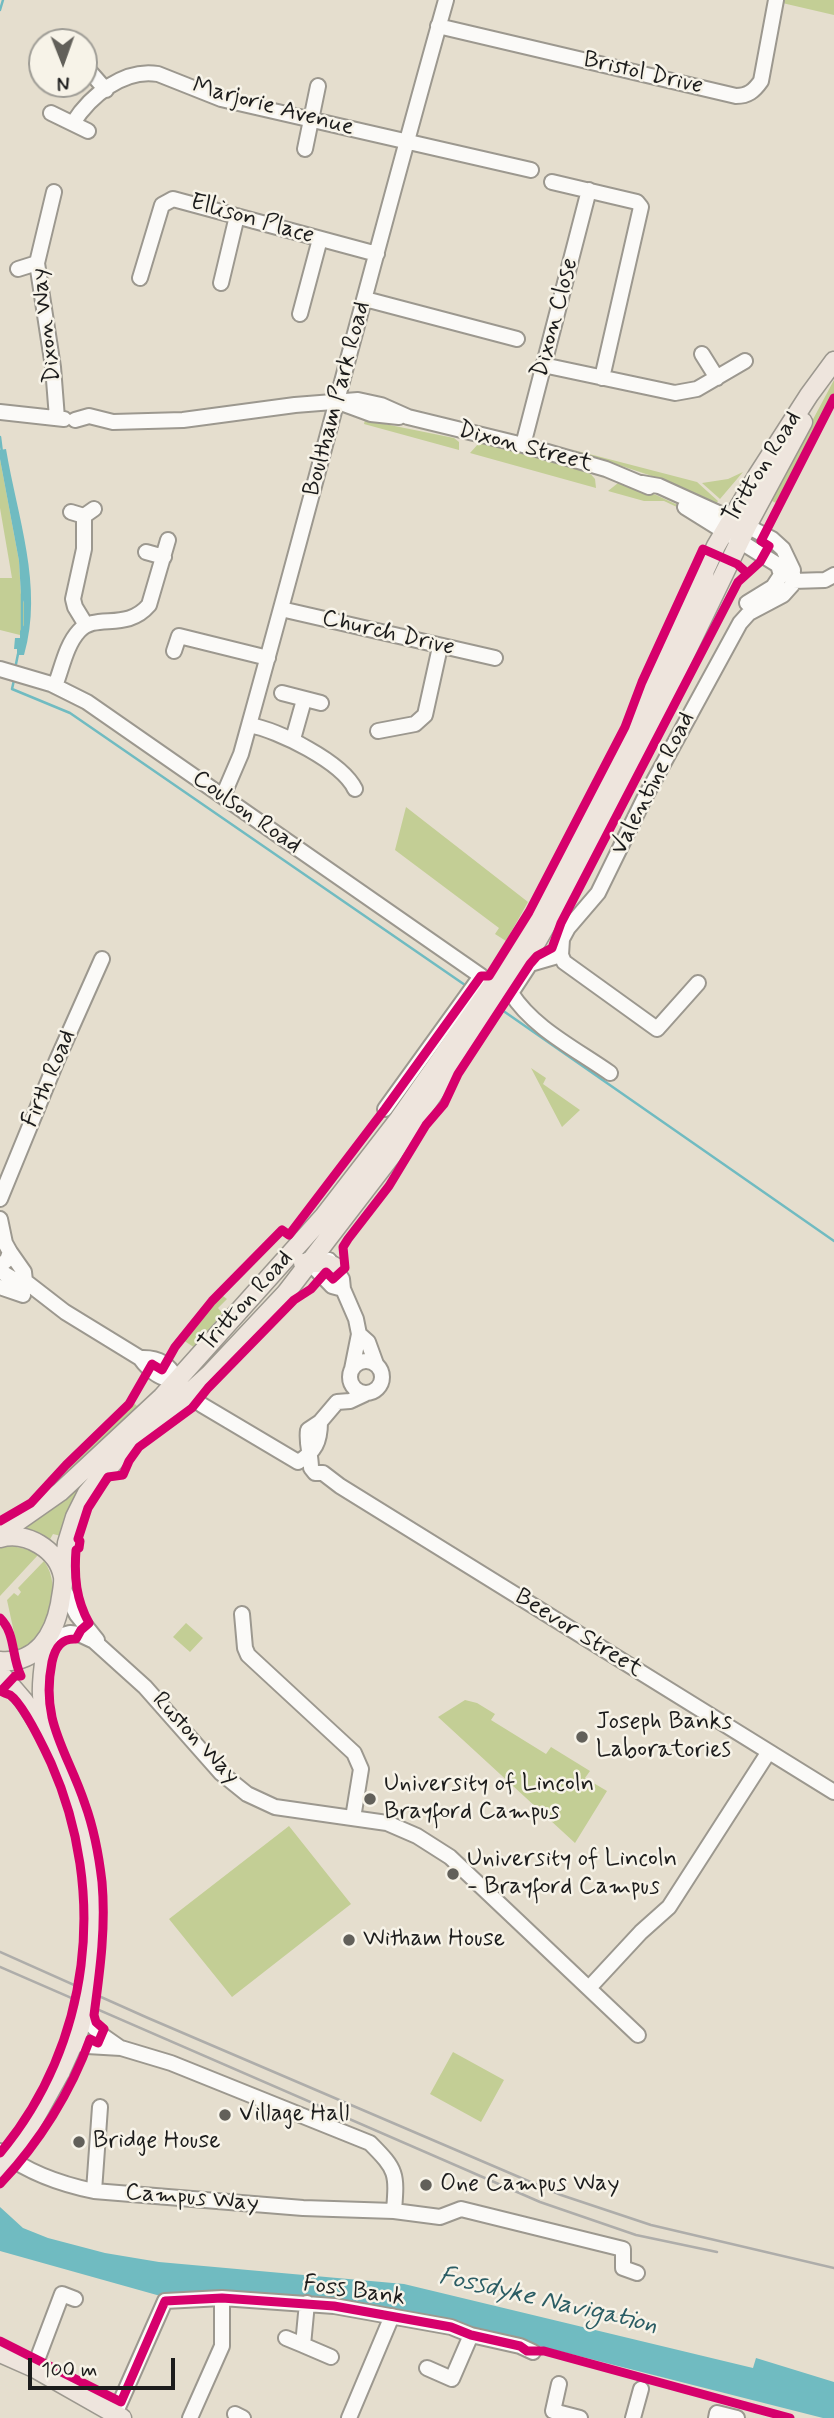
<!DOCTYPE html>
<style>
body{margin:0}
#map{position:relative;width:834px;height:2418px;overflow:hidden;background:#e5dece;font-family:Mynerve,sans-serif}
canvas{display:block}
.north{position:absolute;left:28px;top:28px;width:70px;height:70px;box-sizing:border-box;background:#f7f3e8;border:2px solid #9f9d96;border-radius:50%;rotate:179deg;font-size:19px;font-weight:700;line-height:28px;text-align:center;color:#1c1c1c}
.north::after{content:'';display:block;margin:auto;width:24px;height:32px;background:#62605a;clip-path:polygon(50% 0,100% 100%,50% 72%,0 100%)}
.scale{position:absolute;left:28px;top:2358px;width:147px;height:32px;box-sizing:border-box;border:4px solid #1c1c1c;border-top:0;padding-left:9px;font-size:21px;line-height:24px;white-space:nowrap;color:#1c1c1c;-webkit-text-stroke:5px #f7f3e8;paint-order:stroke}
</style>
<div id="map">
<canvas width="834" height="2418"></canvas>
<div class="north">N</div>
<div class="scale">100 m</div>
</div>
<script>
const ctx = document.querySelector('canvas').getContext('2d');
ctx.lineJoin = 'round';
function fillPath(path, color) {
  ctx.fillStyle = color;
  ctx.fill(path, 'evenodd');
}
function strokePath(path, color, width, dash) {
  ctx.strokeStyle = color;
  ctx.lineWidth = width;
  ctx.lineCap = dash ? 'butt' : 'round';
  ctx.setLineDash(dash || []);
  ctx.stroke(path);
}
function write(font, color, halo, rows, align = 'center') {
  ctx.font = font + ' Mynerve,sans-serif';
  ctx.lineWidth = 5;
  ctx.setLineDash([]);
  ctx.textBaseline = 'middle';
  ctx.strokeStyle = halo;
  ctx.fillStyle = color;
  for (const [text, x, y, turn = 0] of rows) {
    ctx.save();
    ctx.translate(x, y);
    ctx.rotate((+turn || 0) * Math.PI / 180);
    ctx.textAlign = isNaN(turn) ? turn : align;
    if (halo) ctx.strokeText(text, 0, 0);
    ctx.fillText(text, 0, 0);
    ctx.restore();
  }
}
fillPath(new Path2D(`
 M779,0h55v15l-56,-13z
 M834,380v13l-58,110 -6,-3z
 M365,420l89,18 5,4v8l-95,-26z
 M479,443l37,7 71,20 8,9 1,9 -126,-35z
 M570,449l127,33 21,19 -2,3 -67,-29z
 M0,459l19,102 2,34 3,8v22l-4,10 -20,-5v-52h12l-12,-70z
 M743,472l-23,27 -18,-16 26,-4z
 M618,483l38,12 24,11 -1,2 -15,-7h-20l-36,-10z
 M406,807l122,95 -22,39 -11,-7 4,-6 -104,-78z
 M531,1068l15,10 -3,6 37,26 -18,17z
 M223,1296l4,3 -9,9 4,5 -27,35 -12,-8 17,-23 19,-20z
 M133,1402l6,6 -61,61 -47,35z
 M83,1479l4,3 -26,54 -8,-2 -4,7 -13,-8 -15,-5z
 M12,1546l18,4 8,5 -38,41v-48z
 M44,1561c20,28 4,75 -26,90l-11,-51 7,-7 4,3 3,-4 -3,-4z
 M186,1623l17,15 -13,14 -17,-15z
 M465,1700l12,3 18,11 -4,6 55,34 5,-7 39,24 -5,7 22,13 -32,52 -137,-126z
 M289,1826l62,78 -119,93 -63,-78z
 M453,2052l51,28 -23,42 -51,-28z`), '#c3ce95');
fillPath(new Path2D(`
 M6,449c11,67 38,138 18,206h-7v-6h-3l1,-11h5v-7l4,-6v-22l-3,-8 -2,-34 -19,-102v-9z
 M0,2207l23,21 25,10 57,15 54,9 245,22 349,84 3,-10 78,24v36h-11l-398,-101 -261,-20 -164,-46z`), '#70bbc1');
strokePath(new Path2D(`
 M0,10l3,-10
 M0,437l2,16
 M22,630v-36
 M16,664l2,-10
 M14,680l-2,9 58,24 395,272
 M502,1010l332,231`), '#70bbc1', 2.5);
const minor = new Path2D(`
 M438,26l298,70c12,0 18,-5 25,-15l15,-81
 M84,65l22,25
 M51,113l37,18
 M73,123c17,-27 51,-55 85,-49l63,25 310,71
 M305,149l13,-63
 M552,182l85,20 4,5 -39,171
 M54,192l-17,71 16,104 4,51
 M18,269l19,-6
 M140,278l22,-73 11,-6 204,55
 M221,283l16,-67
 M365,299l152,40
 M300,314l20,-75
 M702,354l15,24
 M543,365l132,28 22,-4 48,-28
 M341,403l30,11 28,3
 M0,412l64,7
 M75,420l14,-4 24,6 70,-2 112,-15 63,-5 23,5 27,12 115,28 83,24 43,18
 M523,445l66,-255
 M642,483l17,3 88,40 25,13 11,10 10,21 -1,15 -9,10 -34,18 -9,10 -96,176 -46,94 -30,35 -6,11 -1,16 3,7 93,67 41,-46
 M685,507l93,58 3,10 -8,12 -26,16
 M71,512l13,4 10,-7
 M84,516v33l-11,50 2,8 11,18
 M146,552l18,5
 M793,581l32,-1 9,-5
 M281,609l214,49
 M174,651l5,-15 89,22
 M0,669l51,15 36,18 394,274 -96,133
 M55,686c7,-18 11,-41 24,-55 17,-19 47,1 70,-26l19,-65
 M282,693l39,10
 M249,725c29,5 93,37 106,64
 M378,731l37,-7 10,-9 15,-68
 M293,739l11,-39
 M223,796l18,-42 8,-29c67,-241 129,-484 197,-725
 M561,955l-31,9 -19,29c22,35 65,56 99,80
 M0,1199l57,-139 45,-101
 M0,1219l5,24
 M0,1240l5,3 5,9 -3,8 -7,6
 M10,1252l14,20 1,9 40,31 75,46c10,14 21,22 38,23
 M307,1260l25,26 11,3
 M329,1260l13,19 1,10 13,30 3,15 -7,35
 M0,1271l15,9 10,1
 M0,1287l23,8
 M359,1334l9,8 8,22
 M140,1358c20,-1 28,6 38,22 5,10 15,18 24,25l96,57c17,-10 22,-20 22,-40
 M350 1377a16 16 0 1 1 32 0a16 16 0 1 1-32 0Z
 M365,1394l-15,7 -13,1 -17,20 -12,8c-2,14 3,24 3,38l4,5h8l17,13 494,306
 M63,1588l14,27 20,25
 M242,1614l3,34 3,7 106,98 7,16 -8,49
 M49,1639l21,-6 9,1 15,7 51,46 76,86 26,21 28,13 112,16 30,13 33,21 188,178
 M589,1988l52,-56 28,-25 99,-154
 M83,2016l16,17 20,14
 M74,2043l13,3 34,2 50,15 199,80c27,27 27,30 24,68
 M0,2151c28,22 60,33 94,40l209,17 91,3 46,6 21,-8 162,40v19l14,5
 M94,2191l6,-84
 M307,2303l-4,42 28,12
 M286,2338l17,7
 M34,2368l28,-74 13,5
 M427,2368l25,11 19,-44
 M559,2384l-6,27 27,7
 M115,2414l50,-113 57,-3 112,8 117,21 20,8 49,11 13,6
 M235,2414l8,4
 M190,2418l32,-72v-48
 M349,2418l43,-102
 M633,2418l8,-29
 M716,2418l1,-5 20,5`);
const major = new Path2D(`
 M303,1263h22l9,3
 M0,1534l60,-42 102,-95 162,-181 75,-97 102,-146 41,-65 76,-144 85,-185 2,-9 11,-24 41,-70 52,-81 25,-34
 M0,1538c26,-7 58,11 63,39 1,8 -2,18 -3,27 -6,31 -23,60 -60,57
 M63,1577l4,-34 8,-26 12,-24 31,-36 92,-83 76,-81 106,-138 145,-214 69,-122 141,-293 56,-104
 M47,1641c-2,17 -6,36 -5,54 2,39 23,76 35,113 16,46 20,97 15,145
 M0,1673l24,28 19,30
 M60,2073l19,-42 5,-21
 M0,2353l34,15 88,50`);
strokePath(minor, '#9c988f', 18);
strokePath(major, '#9c988f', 21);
strokePath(minor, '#fbfaf8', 14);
strokePath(major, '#eee5dd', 18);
strokePath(new Path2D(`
 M0,1952l148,66 413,177 90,30 183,43
 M0,1967l540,235 96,33 81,17`), '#aeadaa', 2.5);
const majorBridge = new Path2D(`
 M84,2010l8,-57
 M0,2167l24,-29 36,-65`);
strokePath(majorBridge, '#9c988f', 21, []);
strokePath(majorBridge, '#eee5dd', 18);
strokePath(new Path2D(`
 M0,1521l31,-18 35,-38 63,-61 23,-40 10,6 13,-23 37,-46 70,-71 7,5 96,-126 96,-133h8l40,-64 96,-185 17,-45 61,-133 34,15 10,9
 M0,1618c16,16 11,38 21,58h-6l-14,15c2,2 6,3 9,4 13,9 34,53 41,68 57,129 40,281 -51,390
 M0,2184c39,-41 71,-92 90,-145l8,4 6,-14 -8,-7 -2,-7c6,-45 12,-88 8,-133 -3,-26 -8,-53 -17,-78 -18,-54 -45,-82 -33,-142 3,-14 9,-24 24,-23l5,-9 8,-7c-13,-24 -15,-46 -13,-73l3,-2 1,-7 -2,-2 10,-31 20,-31 15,-2 6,-14 10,-14 53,-39 16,-20 86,-88 17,-11 15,-17 7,7 12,-11 -2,-21 5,-8 41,-53 37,-61 18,-21 14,-30 72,-110 7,-8 15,-8 9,-25 177,-341 22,-20 9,-16 -8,-5 73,-143
 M0,2341l121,61 44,-101 57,-3 112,8 117,21 20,8 49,11 7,5h17l246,67`), '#d6006c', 9);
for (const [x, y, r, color] of [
 [582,1737,7,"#62605a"],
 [370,1799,7,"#62605a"],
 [453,1874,7,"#62605a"],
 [349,1940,7,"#62605a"],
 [225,2115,7,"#62605a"],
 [79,2142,7,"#62605a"],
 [426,2185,7,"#62605a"]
]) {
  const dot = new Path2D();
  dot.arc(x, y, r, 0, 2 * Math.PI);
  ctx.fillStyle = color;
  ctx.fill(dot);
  strokePath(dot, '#f7f3e8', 2.5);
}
write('24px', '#1c1c1c', '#f7f3e8', [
 ["Bristol Drive",643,74,13],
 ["Marjorie Avenue",273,108,15],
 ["Ellison Place",252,220,16],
 ["Dixon Close",556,318,-75],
 ["Dixon Way",47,325,-97],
 ["Boultham Park Road",338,399,-75],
 ["Dixon Street",525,448,15],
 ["Tritton Road",763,468,-58],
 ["Church Drive",388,634,13],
 ["Valentine Road",654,784,-63],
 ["Coulson Road",246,813,35],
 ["Firth Road",50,1079,-67],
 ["Tritton Road",247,1302,-48],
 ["Beevor Street",578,1634,32],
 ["Ruston Way",195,1739,47],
 ["Campus Way",192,2199,5],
 ["Foss Bank",354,2292,8]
]);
write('24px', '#1c1c1c', '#f7f3e8', [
 ["Joseph Banks",596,1723],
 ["Laboratories",596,1751],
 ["University of Lincoln",384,1785],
 ["Brayford Campus",384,1813],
 ["University of Lincoln",467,1860],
 ["- Brayford Campus",467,1888],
 ["Witham House",363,1940],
 ["Village Hall",239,2115],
 ["Bridge House",93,2142],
 ["One Campus Way",440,2185]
], 'left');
write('italic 26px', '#2b5d64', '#f7f3e8', [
 ["Fossdyke Navigation",548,2302,13]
]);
</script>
